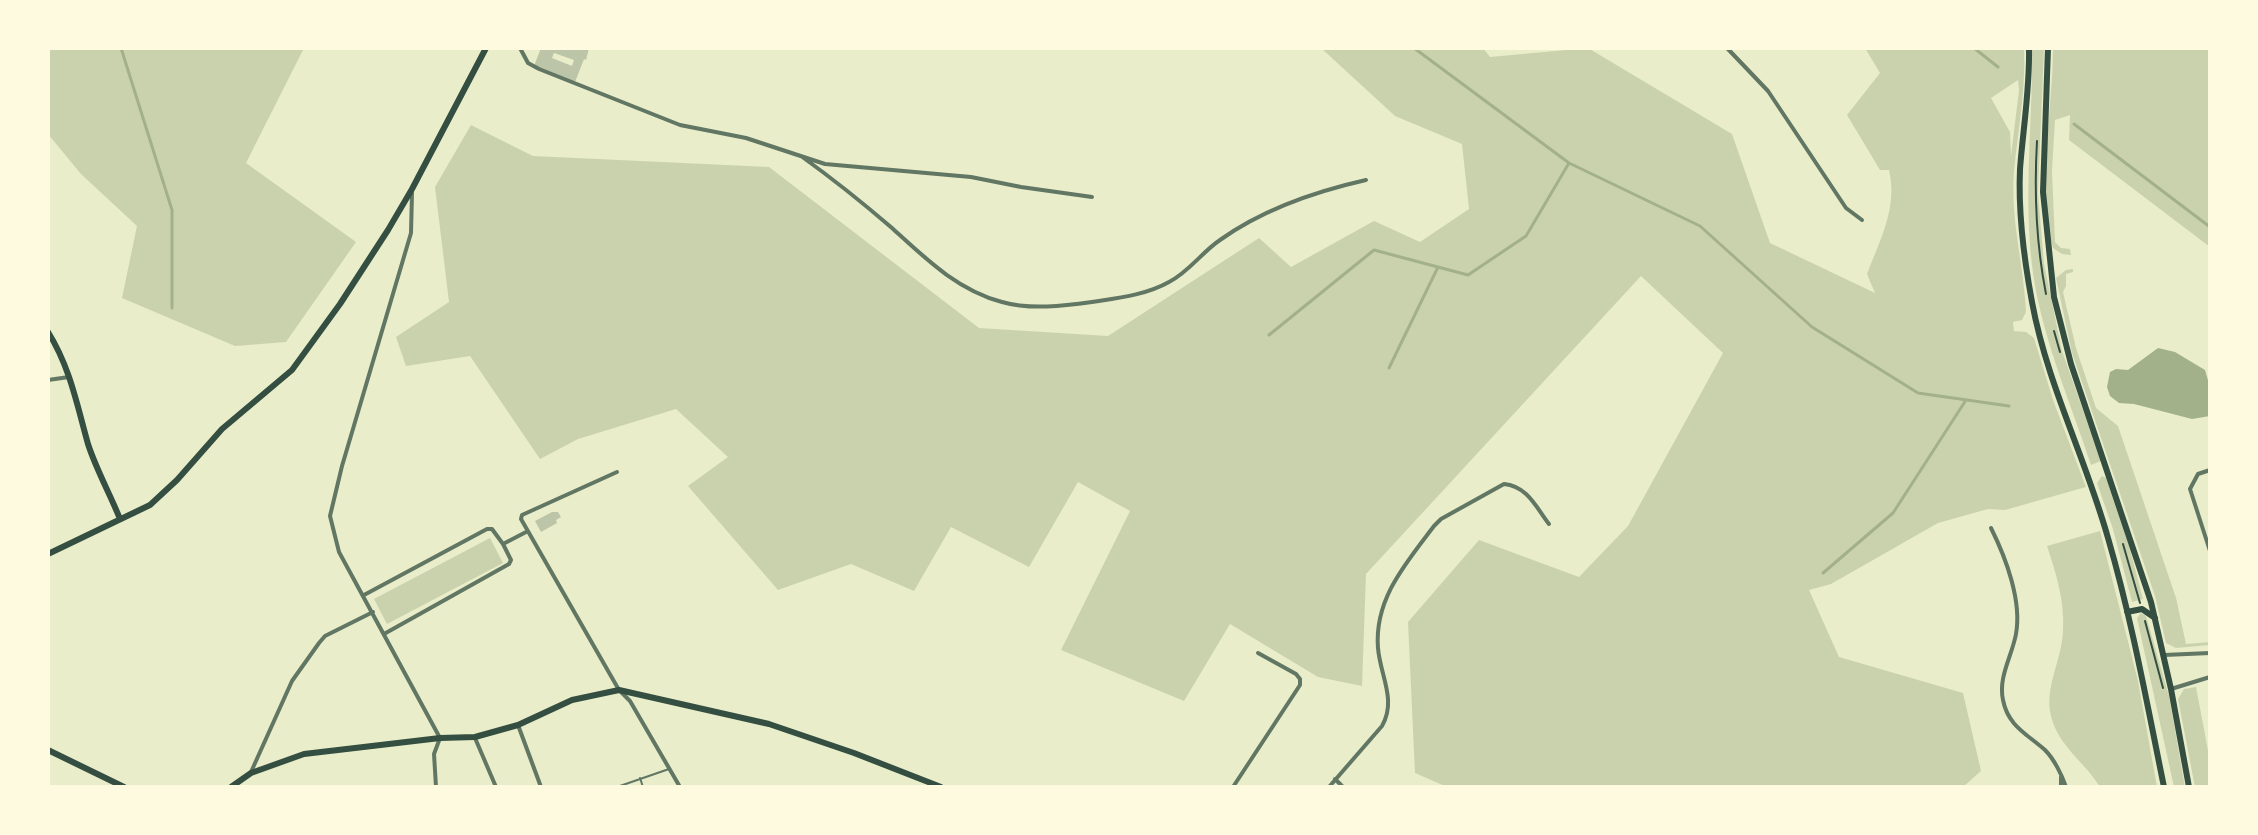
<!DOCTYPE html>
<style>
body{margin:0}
#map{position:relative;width:2258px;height:835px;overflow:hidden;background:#e9edc9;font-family:"Roboto Condensed",sans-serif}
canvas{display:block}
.frame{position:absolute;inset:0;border:50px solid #fefae0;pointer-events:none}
</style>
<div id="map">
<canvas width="2258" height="835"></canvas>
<div class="frame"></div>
</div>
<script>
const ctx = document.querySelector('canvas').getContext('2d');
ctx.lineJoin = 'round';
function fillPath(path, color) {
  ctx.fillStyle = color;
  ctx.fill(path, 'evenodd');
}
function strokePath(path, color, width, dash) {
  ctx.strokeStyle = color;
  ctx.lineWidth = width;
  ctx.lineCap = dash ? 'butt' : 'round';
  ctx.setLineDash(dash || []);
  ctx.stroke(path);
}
fillPath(new Path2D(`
 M48,48h256l-58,115 110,79 -70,100 -51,4 -113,-48 15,-72 -56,-52 -33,-40z
 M1321,48h162l7,9 98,-9 144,86 38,109 105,50 -8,-19c13,-34 31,-67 22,-104h-9l-33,-55 33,-42 -15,-25h159c2,42 -6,82 -10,123 -4,48 10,94 12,141l-4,8 -9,2 1,9 12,1 8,6 19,62 33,87 -81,23 -17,-1 -50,14 -107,61 -22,6 30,67 124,36 18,78 -18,16h-516l-32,-14 -7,-151 71,-82 100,37 49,-51 95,-173 -82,-77 -275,298 -4,112 -44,-9 -88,-53 -46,77 -123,-51 69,-139 -52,-29 -49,85 -78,-40 -37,64 -63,-27 -73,26 -90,-104 40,-29 -52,-48 -98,30 -38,20 -70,-103 -64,10 -10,-29 53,-35 -14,-115 36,-62 62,31 236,11 210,161 129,8 151,-98 32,29 83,-46 46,21 49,-33 -7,-65 -67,-28zM2018,80l1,10 -8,66 -1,-24 -19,-34z
 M2032,48h12l-6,145 6,71 18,87 39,110 -10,4c-19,-58 -43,-113 -55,-174 -15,-81 -3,-161 -4,-243z
 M2053,48h157v199l-141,-107 1,-25 -15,5 -3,51 3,71 6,6 9,1 1,6 -9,-1 -9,-6c-17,-53 0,-142 0,-200z
 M2073,269v3l-7,2v12l-3,6 13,56 20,60 22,18 58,172 10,46 24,-2v3l-34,3 -10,-5 -11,-47 -83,-243 -16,-75 10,-8z
 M2102,476l4,2 23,68 14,53 -11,3 -19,-73 -16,-46z
 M2100,531l38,150 19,106h-57c-15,-25 -42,-41 -49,-71 -7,-29 11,-56 12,-85 2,-29 -7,-58 -16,-85z
 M490,538l13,25 -116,61 -13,-25z
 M2141,613l5,3 23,80 16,91h-11l-37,-169z
 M2196,687l14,74v26h-15l-17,-88 6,-10z`), '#cad2ad');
fillPath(new Path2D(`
 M2158,348l17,4 30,18 5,17v29l-18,3 -58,-15 -15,-1 -9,-7 -3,-9 3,-15 6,-3 12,1z`), '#a3b18a');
strokePath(new Path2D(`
 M121,48l51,162v98
 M1414,48l155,115 131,63 112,101 106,66 91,13
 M1974,48l24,19
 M2074,124l136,103
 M1269,335l105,-85 94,25 58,-39 43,-73
 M1389,368l49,-101
 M1823,573l70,-60 73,-113`), '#a3b18a', 3);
fillPath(new Path2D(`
 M541,48h48l-3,12 -2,-1 -9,23 -41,-16zM554,53l20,7 -2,6 -20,-8z
 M552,512h6l3,5 -5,3 1,3 -16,9 -6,-11z`), '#bcc5a7');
strokePath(new Path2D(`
 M2037,141c-3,52 -1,102 9,153
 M2054,331l6,21
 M2123,544l17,59
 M2145,621l18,67`), '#344e41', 2);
strokePath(new Path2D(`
 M640,778l3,9
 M617,787l52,-18`), '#617663', 2);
strokePath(new Path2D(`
 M520,48l8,15 11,6 141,56 66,13 79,26 146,13 50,10 71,10
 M1727,48l41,43 78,117 16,12
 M801,156c32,23 62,47 91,72 33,30 65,62 110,74 28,8 62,4 90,0 26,-4 54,-7 77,-20 20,-10 33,-30 51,-42 42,-30 97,-49 146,-60
 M412,193l-1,40 -69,233 -12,50 9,36 101,186 -6,16 2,33
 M48,380l21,-3
 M2210,470l-12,4 -8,15 20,62
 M617,472l-95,43 -1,4 98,171 11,11 50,86
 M1991,528c15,30 31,73 25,106 -4,22 -18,43 -13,66 5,26 24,34 42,50 9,9 17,25 21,37
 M364,595l123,-66h5l11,15 25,-13
 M384,634l125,-70 2,-4 -8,-16
 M2164,655l46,-2
 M2171,689l39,-12
 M518,725l23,62
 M475,738l21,49
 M251,772l41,-91 27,-38 6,-7 48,-24
 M1335,779l8,8
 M1233,787l67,-102v-6l-4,-5 -38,-21
 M1329,787l53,-61c15,-26 -2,-51 -4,-78 -4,-49 28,-85 56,-122l7,-7 63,-35c23,2 32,23 45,40
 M2061,787v-10`), '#617663', 4);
strokePath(new Path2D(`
 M2029,48c1,41 -6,81 -9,121 -2,44 4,90 12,133 15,82 54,157 76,236 24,82 39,166 56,249
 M2048,48l-5,144 11,105 17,67 80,238 20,87 18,98
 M48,332c22,35 29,73 40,112 8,25 22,50 32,75
 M48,554l102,-49 27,-25 45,-51 70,-59 48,-66 48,-74 24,-41 74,-141
 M2127,612l15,-3 13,9
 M48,750l76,37
 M231,787l20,-14 53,-19 136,-16 35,-1 43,-12 54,-25 47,-10 150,34 85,29 87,34`), '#344e41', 6);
</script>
